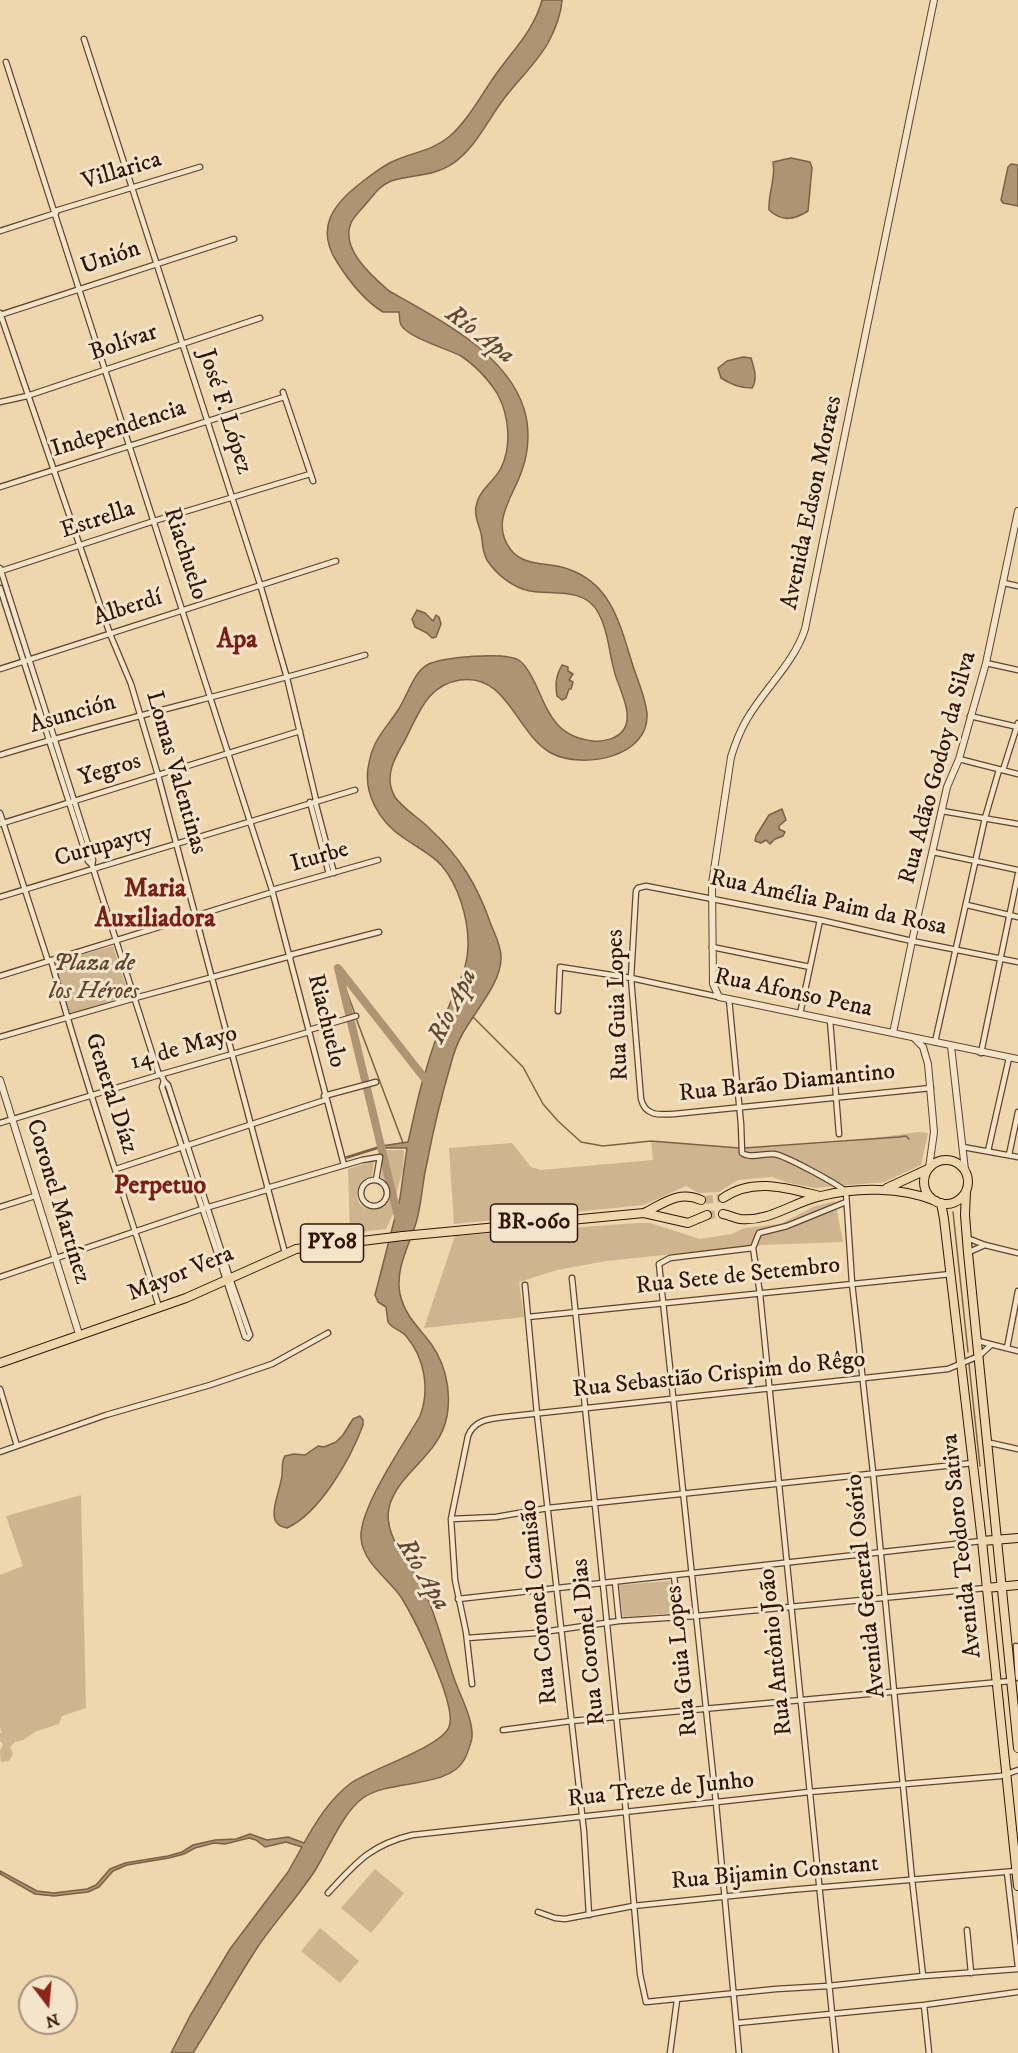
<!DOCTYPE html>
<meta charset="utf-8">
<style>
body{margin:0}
#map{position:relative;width:1018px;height:2053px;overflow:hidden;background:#eed6ad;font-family:"IM FELL DW Pica",serif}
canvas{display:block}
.north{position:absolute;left:18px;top:1975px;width:60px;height:60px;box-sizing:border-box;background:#f4e4ca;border:2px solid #a7917a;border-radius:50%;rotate:164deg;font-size:16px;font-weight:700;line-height:24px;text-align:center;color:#331403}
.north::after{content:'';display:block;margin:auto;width:21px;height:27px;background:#8f2418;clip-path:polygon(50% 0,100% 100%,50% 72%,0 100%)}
</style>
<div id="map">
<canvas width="1018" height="2053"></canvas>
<div class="north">N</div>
</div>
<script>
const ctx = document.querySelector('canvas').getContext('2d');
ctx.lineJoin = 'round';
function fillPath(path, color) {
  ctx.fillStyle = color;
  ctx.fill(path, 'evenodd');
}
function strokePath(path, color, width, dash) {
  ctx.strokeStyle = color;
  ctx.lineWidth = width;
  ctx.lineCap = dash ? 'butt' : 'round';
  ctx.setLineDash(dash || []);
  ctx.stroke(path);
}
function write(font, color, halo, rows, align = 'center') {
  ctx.font = font + ' "IM FELL DW Pica",serif';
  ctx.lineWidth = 6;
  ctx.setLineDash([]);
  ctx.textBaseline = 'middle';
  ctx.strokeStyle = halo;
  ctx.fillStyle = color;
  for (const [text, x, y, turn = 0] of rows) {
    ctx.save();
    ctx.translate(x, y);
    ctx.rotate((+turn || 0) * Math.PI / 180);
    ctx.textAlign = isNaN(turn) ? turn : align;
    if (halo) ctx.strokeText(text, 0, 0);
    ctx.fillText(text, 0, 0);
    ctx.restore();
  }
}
fillPath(new Path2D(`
 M113,946l16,49 -59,19 -15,-52z
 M919,1132l9,1 -7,32 -37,17 -69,6 -26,-5 -17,-6 -34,3 -19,12 -20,1 -13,-7 -42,19 -190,19 -5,-76 63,-5 19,24 10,3 112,-10 -2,-19 86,7 27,-1 79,-5z
 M383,1150h20l1,2 -1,18 -11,39 1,5 -7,15 -36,4 -2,-64 26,-8 -2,15c-8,2 -14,6 -15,16 -2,35 57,9 24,-15z
 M835,1201l8,41 -81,3 -156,16 -49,9 -38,12 5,35 -100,11 31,-92 183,-13h12l50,16 32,-5 12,-6 36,-4 33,-17z
 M81,1495l5,213 -24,8 -3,8 -22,7 -14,9 -8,2 -5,5 3,7 -4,7 -8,1 -1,-11 3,-7 -3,-3v-8h2l-2,-6v-152l23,-9 -17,-50z
 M670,1581l5,32 -52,4 -4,-32z
 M375,1869l29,24 -33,40 -30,-25z
 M320,1928l39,33 -19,22 -39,-32z`), '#ceb590');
const water = new Path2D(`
 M542,0h20c-1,15 -7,30 -14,43 -12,21 -31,38 -45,57 -16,21 -28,49 -51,64 -19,13 -40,10 -61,17 -12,5 -18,15 -26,24 -5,6 -11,11 -14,18 -11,26 21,53 38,68 47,26 118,62 135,118 6,19 5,42 -2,61 -8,26 -33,52 -11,80 13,17 38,12 57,19 44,15 52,56 65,97 5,15 12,30 14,47 3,44 -64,57 -96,40 -35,-19 -43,-80 -91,-73 -33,5 -41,33 -55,60 -10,17 -22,37 -10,57 8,12 26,22 36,33 29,27 46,55 59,92 4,11 11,23 11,35 1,25 -26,54 -38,76 -6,10 -10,22 -13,34 -9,31 -17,64 -23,96 -5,19 -5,41 -11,60 -7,23 -21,46 -16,71 4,18 14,29 25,42 19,22 27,51 22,80 -7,40 -51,58 -58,92 -6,28 21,55 33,78 15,29 21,61 32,92 6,18 19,40 18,59 0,3 -6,21 -8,23 -16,29 -75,19 -101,38 -19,13 -35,51 -47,71 -18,28 -41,52 -59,79 -22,34 -42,70 -64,105h-22l19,-37 40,-67 58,-77 14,-25 -16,-5 -21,5 -9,-7 -7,-2 -24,6 -11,-1 -19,5 -11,6 -15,4 -42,7 -14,6 -14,16 -11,5 -34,4 -19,-2 -35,-20v-3l37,20 17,2 33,-4 9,-4 14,-16 15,-6 43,-7 14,-4 11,-7 22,-5 21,-1 14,-5 17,6 21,-3 16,6c13,-23 26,-44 47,-60 20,-14 90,-36 98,-56 9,-21 -35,-109 -48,-130 -13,-19 -38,-34 -40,-59 -2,-30 43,-94 59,-122 10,-26 5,-58 -14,-80 -5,-6 -14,-7 -18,-14l-2,-15 -8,-5 -3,-7 25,-97 7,-50h-28l-32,10 -1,-1 35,-11 27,-4c6,-24 10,-49 18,-72 6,-22 14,-43 23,-64 9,-23 20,-38 19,-64 0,-25 -10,-57 -26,-76 -10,-12 -26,-19 -38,-28 -25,-16 -42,-46 -35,-75 1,-6 3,-13 6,-19 6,-12 16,-23 23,-34 9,-13 15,-37 29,-45 13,-8 81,-14 93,-4 7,5 11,15 15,22 14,31 21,54 58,58 10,1 25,-2 31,-12 9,-14 -3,-37 -8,-52 -7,-21 -7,-45 -18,-65 -14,-25 -46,-17 -68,-21 -17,-3 -34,-17 -43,-31 -5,-9 -4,-17 -6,-27 -2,-8 -7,-17 -5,-26 2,-17 18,-25 25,-39 11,-22 8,-52 -3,-73 -8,-14 -23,-30 -37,-39 -13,-7 -54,-19 -60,-31 -2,-4 -1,-9 -2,-13h-16c-20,-12 -34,-31 -46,-50 -22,-34 -4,-58 25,-80 11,-8 21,-17 34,-22 19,-8 38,-10 54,-24 18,-16 30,-39 44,-59 17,-25 40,-46 48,-77z
 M791,158l19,4 2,6 -4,43c-14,9 -26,11 -39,-1 -1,-17 7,-31 4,-48z
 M1011,164l7,1v41l-15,-3 -2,-3 7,-33z
 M743,357l8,1c3,10 7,21 1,30 -13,0 -21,-4 -31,-10l-3,-10 9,-7z
 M417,610l8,3 8,8 3,-6 3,2 2,7 -5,13 -4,1 -5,-5 -12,-6 -3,-8z
 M562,665l6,2v4l5,3 -4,6 4,2 -2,7h-2l-3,9 -4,2 -5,-4c-2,-13 -1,-20 5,-31z
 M782,809l4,11 -7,6v3l6,3 -2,4 -8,3 -5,5 -4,-4 -5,3 -6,-2 1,-5 13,-21z
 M360,1416l3,4v5c-12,33 -43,88 -76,103 -5,-1 -10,-3 -12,-8 -4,-11 6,-33 7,-45 1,-7 -1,-13 3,-19l9,-2 11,1 13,-9 6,1 12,-5 7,-7 10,-16z`);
fillPath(water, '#ae9473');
strokePath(water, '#7d6146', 1.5);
strokePath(new Path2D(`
 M338,968l17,46
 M473,1017l50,50 20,37 15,17 23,21 22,4 48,-5 88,7
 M356,1018l47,125
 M744,1148l155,-11 7,-1 3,3
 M953,1212l15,140
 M969,1364l11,102`), '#7d6146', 1.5);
strokePath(new Path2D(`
 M399,1221l-61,-253 91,116`), '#ae9473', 8);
strokePath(new Path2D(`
 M705,1200l16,-2
 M707,1215l16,-1`), '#c9af8b', 8, [8, 4]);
const minor = new Path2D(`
 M84,39l176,545 27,94 29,122
 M6,62l266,828 72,275
 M55,211l145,-44
 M0,231l56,-18
 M0,313l110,321 21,50 27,91 127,478
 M0,315l234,-76
 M283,392l30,89
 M0,402l27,-6 233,-78
 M0,487l284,-90
 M0,568l93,292 -1,5 67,210
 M1,571l153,-50 156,-47
 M1004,583l14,3
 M0,588l88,273 4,4
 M986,663l32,7
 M0,669l336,-108
 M970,716l48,11
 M0,755c121,-37 244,-64 365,-100
 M959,759l59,15
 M1003,770l15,-47
 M315,801l19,72
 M310,802l19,72
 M942,811l76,13
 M0,813l48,148
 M0,824l300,-93
 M933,852l85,18
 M272,890l106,-30
 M0,897l355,-107
 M967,905l51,12
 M712,947l98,20
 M290,955l89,-23
 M51,960c32,117 72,231 108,347
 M0,976l273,-84
 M729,999l12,125 1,29c8,6 22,0 32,1 10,1 66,31 72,38l6,91 21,189 39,407 11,97
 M558,1011l2,-44 71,11 88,19
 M800,1014l20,-94
 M830,1020l9,114
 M309,1030l47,-14
 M0,1037l135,-39 156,-42
 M935,1042l50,-224 14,-48
 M981,1053l37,-179
 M161,1074l3,7 -2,6 83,250 3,1 2,-3 -18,-51 -64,-199 -4,-4
 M931,1088l-257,26c-15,1 -29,2 -33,-15l-10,-121 5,-87 2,-3 8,-2 174,34 92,21 106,21
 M324,1096l52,-14
 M0,1123l159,-48 150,-43
 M963,1147l55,10
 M988,1151l21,-93
 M1009,1155l9,-43
 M116,1169l209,-69
 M361 1193a13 13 0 1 1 26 0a13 13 0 1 1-26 0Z
 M267,1188l95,-28 18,-3 -4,23
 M0,1207l35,-11
 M967,1238l18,7 33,8
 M969,1252l16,-7
 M0,1277l202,-68 65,-19
 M572,1278l54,534 14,162 6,28 130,-13 52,-3 95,-10 95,-7
 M525,1285l12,129 47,418 5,83
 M528,1317l423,-43
 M978,1341l40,10
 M1007,1348l11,-57
 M0,1389l17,57
 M986,1442l32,7
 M0,1452l106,-37 104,-30 62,-21 56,-31
 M451,1519l45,-2 52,-9 425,-45
 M674,1576l5,41
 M615,1582l4,39
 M458,1599l524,-58
 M467,1638l69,-5 83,-12 77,-5 290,-28
 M1016,1646l2,32
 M472,1684l-6,-52 -11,-52 -4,-61 17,-83c6,-16 21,-17 36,-19l444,-48 31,-13 12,-11
 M503,1730l68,-9 440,-40
 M1007,1872l11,95
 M328,1893c28,-30 42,-48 84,-58l397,-43 192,-16 17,-6
 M538,1912l17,6 10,1 68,-13 156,-16 227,-19
 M967,1930l4,43
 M924,2005l5,48
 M737,2023l187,-18 94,-13
 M670,2053l7,-53
 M739,2053l-23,-250 -57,-539 11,-6 83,-10
 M836,2053l-76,-759 -7,-46 6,-15 28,-7 59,-24`);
const tertiary = new Path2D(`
 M934,0l-129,629c-11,34 -40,59 -58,90 -7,12 -12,25 -16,38l-19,126 1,101 6,13 10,2 289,60
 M893,1033l19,-92 35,-154 12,-28 27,-96 32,-152
 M914,1038l9,9 5,17 6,68 -5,36
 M951,1046l14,124
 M0,1080l79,254`);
const primary = new Path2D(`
 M924 1182a22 22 0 1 1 44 0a22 22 0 1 1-44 0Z
 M887,1188l41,-19
 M966,1191l-1,24 3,38 50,495
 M723,1198c30,-21 64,-10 97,-2
 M941,1203l3,16 38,322 36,345
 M644,1213c20,-10 35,-23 57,-13
 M723,1214c6,1 11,4 17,5 30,3 53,-17 81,-23 36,-9 80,-9 115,5
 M403,1236l241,-23 44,10 19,-8
 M982,1541l36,-3
 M986,1588l32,-3`);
const trunk = new Path2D(`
 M0,1363l186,-65 110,-49 107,-13`);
strokePath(minor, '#62442e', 7);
strokePath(tertiary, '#62442e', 8);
strokePath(primary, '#331403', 10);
strokePath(trunk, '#331403', 10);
strokePath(minor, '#f4e4ca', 4.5);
strokePath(tertiary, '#f4e4ca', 6);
strokePath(primary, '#eed6ad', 8);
strokePath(trunk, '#eed6ad', 8);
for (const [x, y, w] of [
 [534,1223,87],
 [332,1243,63]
]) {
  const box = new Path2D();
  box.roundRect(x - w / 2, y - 19, w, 38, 4.5);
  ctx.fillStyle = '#f4e4ca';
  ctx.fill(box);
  strokePath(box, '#331403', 1.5);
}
write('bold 22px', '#331403', null, [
 ["BR-060",534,1223],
 ["PY08",332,1243]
]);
write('24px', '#331403', '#f4e4ca', [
 ["Villarica",122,172,-17],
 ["Unión",111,259,-19],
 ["Bolívar",124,344,-19],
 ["José F. López",224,412,72],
 ["Independencia",119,430,-18],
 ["Avenida Edson Moraes",813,503,-78],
 ["Estrella",98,521,-18],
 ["Riachuelo",184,554,72],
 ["Alberdí",128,609,-18],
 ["Asunción",73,715,-16],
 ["Rua Adão Godoy da Silva",939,768,-75],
 ["Yegros",110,771,-17],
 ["Lomas Valentinas",175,773,74],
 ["Curupayty",104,847,-16],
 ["Iturbe",320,858,-16],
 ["Rua Amélia Paim da Rosa",828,904,12],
 ["Rua Afonso Pena",793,994,12],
 ["Rua Guia Lopes",619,1005,-92],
 ["Riachuelo",325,1021,76],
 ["14 de Mayo",184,1049,-16],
 ["Rua Barão Diamantino",787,1084,-6],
 ["General Díaz",110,1094,72],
 ["Coronel Martínez",57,1202,73],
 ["Mayor Vera",181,1275,-22],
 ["Rua Sete de Setembro",738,1277,-6],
 ["Rua Sebastião Crispim do Rêgo",719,1376,-6],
 ["Avenida Teodoro Sativa",963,1546,-96],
 ["Avenida General Osório",867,1586,-96],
 ["Rua Coronel Camisão",540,1602,-96],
 ["Rua Coronel Dias",590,1642,-96],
 ["Rua Antônio João",777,1652,-96],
 ["Rua Guia Lopes",683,1661,-96],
 ["Rua Treze de Junho",661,1791,-6],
 ["Rua Bijamin Constant",775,1874,-5]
]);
write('italic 24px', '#62442d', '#f4e4ca', [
 ["Plaza de",94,965],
 ["los Héroes",94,993]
]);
write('italic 26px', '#644730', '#f4e4ca', [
 ["Río Apa",479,336,37],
 ["Río Apa",454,1007,-64],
 ["Río Apa",422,1575,59]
]);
write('bold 26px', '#7a1f14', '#f4e4ca', [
 ["Apa",237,642],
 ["Maria",155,891],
 ["Auxiliadora",155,921],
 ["Perpetuo",160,1188]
]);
</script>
